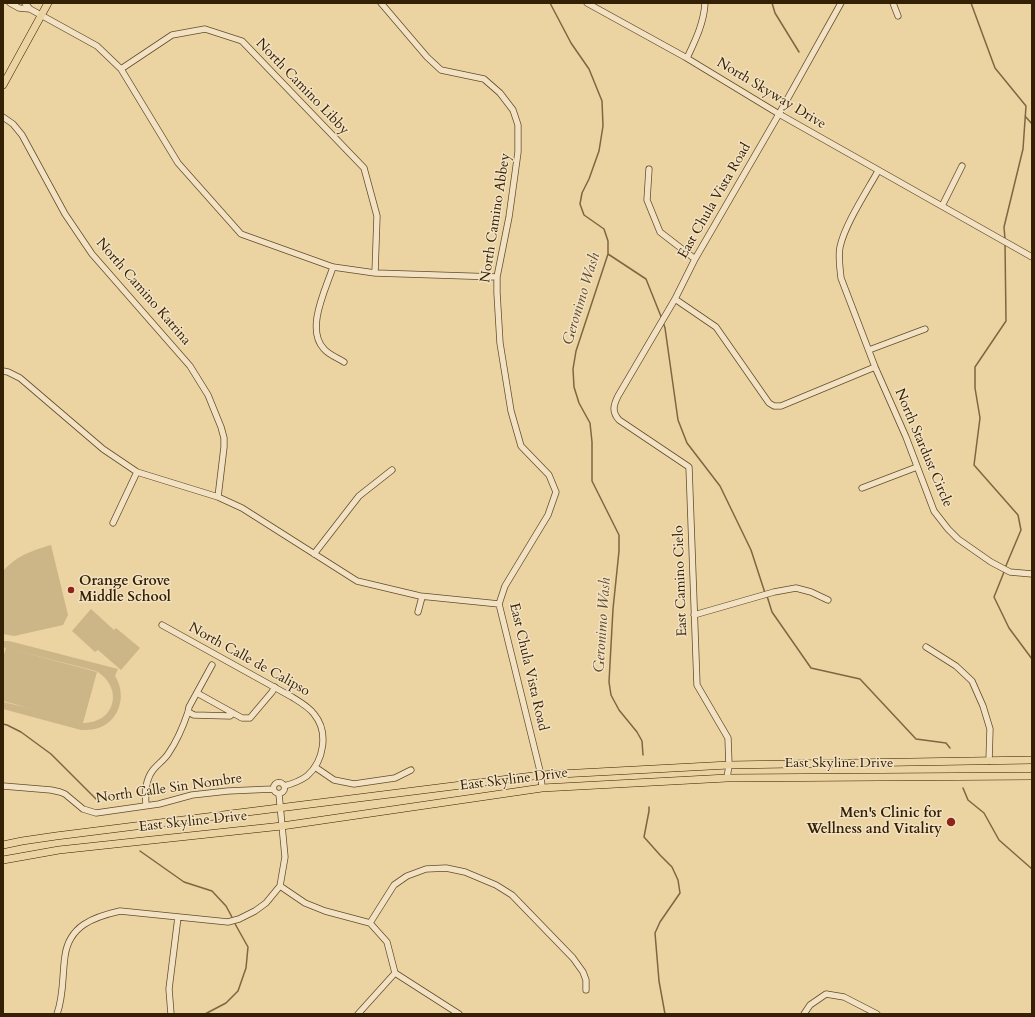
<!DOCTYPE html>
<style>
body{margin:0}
#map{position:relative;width:1035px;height:1017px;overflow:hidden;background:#ebd3a2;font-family:Cardo,serif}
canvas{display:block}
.frame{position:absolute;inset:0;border:4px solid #342002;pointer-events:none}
</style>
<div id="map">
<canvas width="1035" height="1017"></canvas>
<div class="frame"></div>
</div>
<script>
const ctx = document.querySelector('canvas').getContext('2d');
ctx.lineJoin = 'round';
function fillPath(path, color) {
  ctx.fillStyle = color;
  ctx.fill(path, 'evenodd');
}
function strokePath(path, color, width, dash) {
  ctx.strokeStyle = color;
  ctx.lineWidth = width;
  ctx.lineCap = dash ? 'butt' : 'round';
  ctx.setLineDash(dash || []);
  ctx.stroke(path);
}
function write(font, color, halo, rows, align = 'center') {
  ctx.font = font + ' Cardo,serif';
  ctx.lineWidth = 3;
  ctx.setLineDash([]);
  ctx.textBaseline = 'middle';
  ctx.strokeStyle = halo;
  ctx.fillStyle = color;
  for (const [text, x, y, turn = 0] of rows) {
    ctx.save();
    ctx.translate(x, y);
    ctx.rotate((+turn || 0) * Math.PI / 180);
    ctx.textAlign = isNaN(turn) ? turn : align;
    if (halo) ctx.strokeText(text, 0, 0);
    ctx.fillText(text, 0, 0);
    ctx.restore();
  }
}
fillPath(new Path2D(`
 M51,545l17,70 -5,10 -49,11 -11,-2v-63c15,-16 28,-20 48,-26z
 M91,609l23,21 2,-2 24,20 -19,22 -23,-20 -3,2 -23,-21z
 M3,641h6l109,28 -3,7c11,17 6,41 -12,50 -7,4 -15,4 -22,4l-78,-21v-7l26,6 -26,-7v-43l3,-10 -3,-1zM7,648l89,23c28,16 20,52 -13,52l14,-51z`), '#ccb587');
strokePath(new Path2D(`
 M550,3l21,40 18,26 13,32 1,25 -4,25 -10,28 -7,14 -2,11 4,11 20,14 4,12v13l-32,97 -3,18 1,18 5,16 11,20 2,19v39l27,54v16l-6,58 -4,73 2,13 8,15 18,22 5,9 1,14
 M772,3l3,10 24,39
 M971,3l24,65 31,38 -3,43 -19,78 1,12
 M1025,116l7,8
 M1005,243l1,78 -31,46v21l5,30 -6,47 44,50 3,15 -16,38
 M608,254l38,25 16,40
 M663,322l2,6 13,92 9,23 33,43 31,64 14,43
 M1004,572l-10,25 15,31 23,31
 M767,596l5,16 39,56 49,11 56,60 30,4 4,5
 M3,724l4,1 14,7 30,22 45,45
 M963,788l5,12 16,13 15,27 33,29
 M649,807v4l-5,26 16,18 12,12 6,13 2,13 -20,29 -5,11 4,48 6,33
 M140,851l44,31 28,9 14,15 7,13
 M205,1014l21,-11 12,-12 8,-23 2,-21 -14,-25`), '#7d6742', 1.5);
const minor = new Path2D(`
 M10,3l9,5 11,1 -5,-6
 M381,3l46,54 14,13 43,9 16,14 13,17 5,15v27l-9,65 -12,60v16l3,50 11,68 10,35 28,29 7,17 -8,23 -43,71 -6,18 42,171 1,13
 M587,3l98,54 94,57 253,143
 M893,3l5,13
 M30,9l67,37 24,23 57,94 63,71 92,33 42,6 122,4
 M687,58c8,-17 17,-35 18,-55
 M121,69l51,-34 33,-6 37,12 122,127 13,48 -2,57
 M3,117l10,7 9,11 43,79 27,40 98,112 18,29 13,32 3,11v9l-6,50
 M649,169l-2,31 13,32 35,27
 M878,171c-11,20 -33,53 -38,76 -2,10 0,21 1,31l34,89 31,70 28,74 14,18 10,10 33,23 19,10 22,2
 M942,206l20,-40
 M333,267c-7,22 -28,62 -9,82 5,6 14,9 20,13
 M675,299l41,28 53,76 5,3h7l94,-39
 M869,350l56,-21
 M3,371l5,1 12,6 83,71 34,23 81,25 24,11 115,73 63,15 79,8
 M862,488l55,-21
 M113,523l24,-51
 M314,554l45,-58 33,-26
 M418,612l4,-15
 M694,615l80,-23 22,-4 15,4 17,8
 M162,625l130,72c8,5 17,10 22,17 15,18 10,47 -7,62 -7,5 -15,8 -23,10
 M926,647l30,19 16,15 11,25 7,23 -1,32
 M197,693l45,25h8l22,-26 3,-5
 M188,712l6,3 36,1 3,-3
 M315,767l19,13 20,4 41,-6 16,-8
 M727,778l2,-13 -1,-27 -31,-53 -8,-218 -70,-47c-7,-8 -6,-14 -1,-24l57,-97 20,-40 84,-145 62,-111
 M273.5 788a5.5 5.5 0 1 1 11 0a5.5 5.5 0 1 1-11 0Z
 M3,786l48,4 9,2 5,2 18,15 13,4 63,-9 33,-9 36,-4 45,-2
 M146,805c-1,-12 -1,-25 7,-35 5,-6 11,-10 15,-16 9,-13 15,-27 20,-42l1,-5 23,-42
 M280,886l25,17 20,8 45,12 17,19 8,31
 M370,923l24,-38 13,-9 19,-7 20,-1 19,4 31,13 16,10 61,63 10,14 3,8v10
 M395,973l64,41
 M57,1014c7,-19 5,-38 8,-58 4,-30 28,-39 55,-45l108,11 11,-3 16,-8 11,-8 14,-17 5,-29 -6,-63
 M171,1014l-2,-25 9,-72
 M358,1014l37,-41
 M804,1014l6,-9 16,-11 18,3 33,17`);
const major = new Path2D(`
 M3,85l45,-82
 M3,845l19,-4 34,-5 485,-61 188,-10 303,-5
 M3,860l56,-10 223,-24 260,-38 185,-10 305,-2`);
strokePath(minor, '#624d2a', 7);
strokePath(major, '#342002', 8);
strokePath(minor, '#f2e2c3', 5.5);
strokePath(major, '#ebd3a2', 7);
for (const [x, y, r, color] of [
 [71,590,4,"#8f2418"],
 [951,822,5,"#8f2418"]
]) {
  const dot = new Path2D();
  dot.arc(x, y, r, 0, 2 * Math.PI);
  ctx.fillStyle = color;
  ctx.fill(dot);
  strokePath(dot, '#f2e2c3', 1.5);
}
write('14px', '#342002', '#f2e2c3', [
 ["North Camino Libby",302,87,46],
 ["North Skyway Drive",771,94,31],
 ["East Chula Vista Road",715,201,-60],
 ["North Camino Abbey",496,218,-81],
 ["North Camino Katrina",143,292,49],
 ["North Stardust Circle",923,448,67],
 ["East Camino Cielo",681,581,-92],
 ["North Calle de Calipso",249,660,29],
 ["East Chula Vista Road",528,667,77],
 ["East Skyline Drive",839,764],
 ["East Skyline Drive",514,780,-7],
 ["North Calle Sin Nombre",169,789,-8],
 ["East Skyline Drive",193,822,-6]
]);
write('bold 14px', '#342002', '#f2e2c3', [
 ["Orange Grove",79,582],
 ["Middle School",79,598],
 ["Men's Clinic for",942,814,"right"],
 ["Wellness and Vitality",942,830,"right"]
], 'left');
write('italic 15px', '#5e4927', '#f2e2c3', [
 ["Geronimo Wash",582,299,-73],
 ["Geronimo Wash",603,625,-86]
]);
</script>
